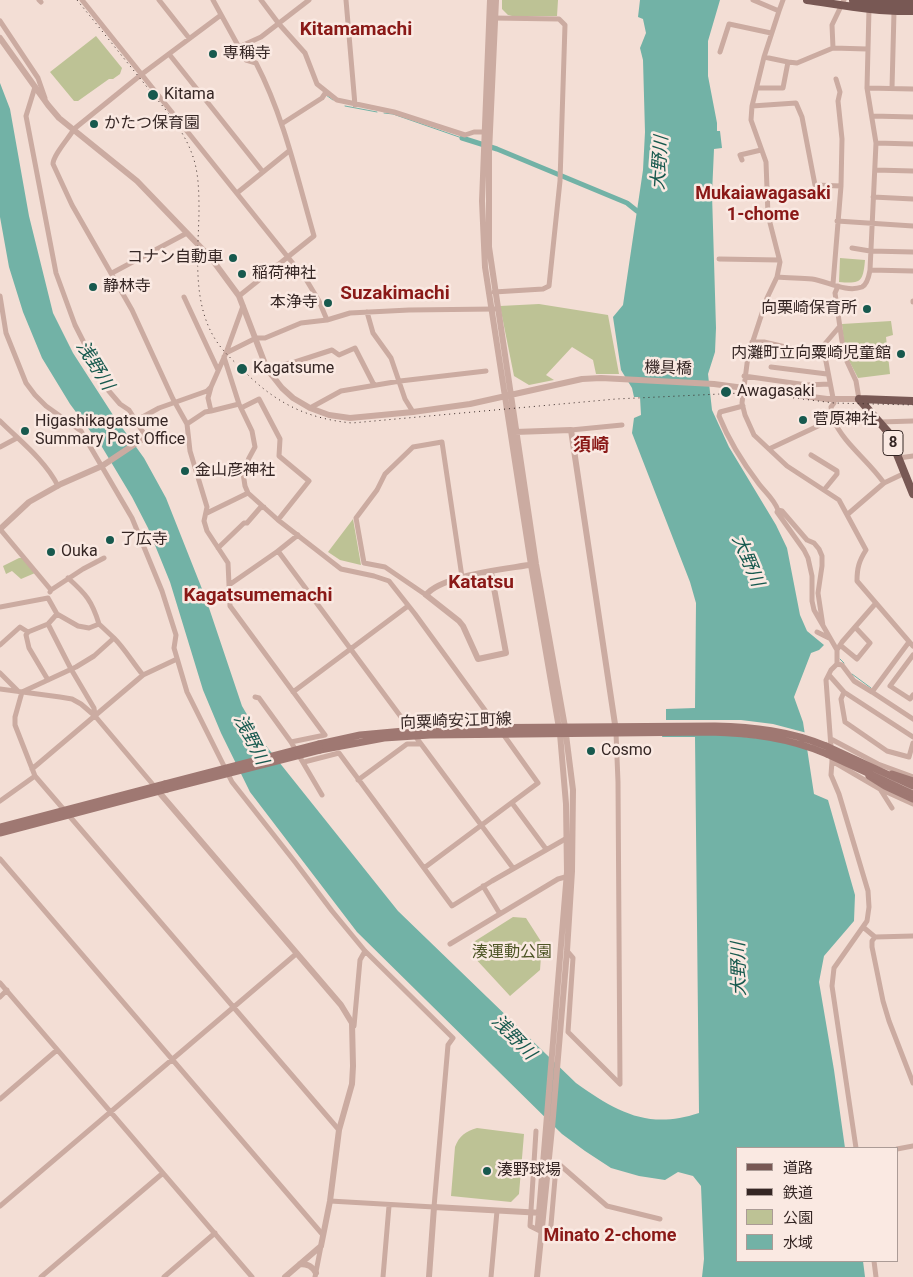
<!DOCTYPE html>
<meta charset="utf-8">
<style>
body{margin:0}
#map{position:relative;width:913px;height:1277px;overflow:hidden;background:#f3ded5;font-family:Roboto,"Noto Sans JP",sans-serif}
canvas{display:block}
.legend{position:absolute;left:736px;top:1147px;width:162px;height:115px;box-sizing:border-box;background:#fae9e2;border:1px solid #ab9b96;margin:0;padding:6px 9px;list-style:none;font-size:15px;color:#352624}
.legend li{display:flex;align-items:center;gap:10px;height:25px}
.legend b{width:25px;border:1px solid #ab9b96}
</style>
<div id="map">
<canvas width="913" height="1277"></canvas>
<ul class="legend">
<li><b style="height:6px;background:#785854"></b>道路</li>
<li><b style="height:6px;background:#352624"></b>鉄道</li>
<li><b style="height:14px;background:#bdc295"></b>公園</li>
<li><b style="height:14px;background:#72b2a6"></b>水域</li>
</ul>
</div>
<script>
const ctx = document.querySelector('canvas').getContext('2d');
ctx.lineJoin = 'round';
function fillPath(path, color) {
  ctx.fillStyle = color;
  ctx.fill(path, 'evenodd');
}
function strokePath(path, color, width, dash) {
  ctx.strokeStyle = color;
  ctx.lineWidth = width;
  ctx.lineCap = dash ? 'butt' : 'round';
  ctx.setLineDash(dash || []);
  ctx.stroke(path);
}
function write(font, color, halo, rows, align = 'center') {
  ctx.font = font + ' Roboto,"Noto Sans JP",sans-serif';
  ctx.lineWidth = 5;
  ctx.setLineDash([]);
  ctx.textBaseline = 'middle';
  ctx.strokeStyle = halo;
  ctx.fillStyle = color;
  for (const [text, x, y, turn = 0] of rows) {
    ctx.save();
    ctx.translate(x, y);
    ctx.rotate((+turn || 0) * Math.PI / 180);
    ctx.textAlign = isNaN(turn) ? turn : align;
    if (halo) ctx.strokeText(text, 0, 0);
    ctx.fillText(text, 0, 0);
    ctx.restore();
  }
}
fillPath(new Path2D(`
 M502,0h56l-1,16h-45l-4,-1 -6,-6z
 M96,36l26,32 -2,6 -7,5h-4l-31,22h-4l-24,-29z
 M840,258l25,2c-2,22 -4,24 -26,22z
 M539,304l69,11 11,59h-23l-3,-14 -21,-13 -26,28 8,5 -25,5 -15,-9 -14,-70z
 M891,321l2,14 -7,2 4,37 -32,4 -13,-25 -3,-29z
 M353,519l8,46 -21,-5 -12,-8z
 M19,558h3l13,15 -14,6 -9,-8 -6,3 -3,-8z
 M513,917l13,1 16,25 -2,27 -30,26 -37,-40 -1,-13z
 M477,1128l47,6 -5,60 -8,8 -60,-6 4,-49c4,-11 11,-16 22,-19z`), '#bdc295');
fillPath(new Path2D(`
 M640,0h80l-12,41v35l9,47v8h3l2,17 -8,1 -2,45 4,134 -1,24 -7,22 4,36 17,37 47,78 11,23 13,67 7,16 17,14 -5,5 -8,3 -17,44 9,25 11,72 14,6 27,95 -1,26 -30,35 -5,26 15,88 11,78h-108v113h126l2,16h-163l2,-18 -3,-73 -8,-10 -15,-4 -13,8 -26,-4 -28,-8 -26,-17 -23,-17 -205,-202 -107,-140 -29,-59 -18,-43 -33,-108 -22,-54 -16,-31 -30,-50 -32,-43 -28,-46 -19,-46 -14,-45 -9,-50v-134l10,26 19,107 24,97 20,40 40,62 31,43 22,40 40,101 36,107 21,36 135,169 178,172c41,29 72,47 123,30l-4,-376h-33l4,-13v-15l29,-1 1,-105 -6,-21 -58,-149 2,-15 7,-3 -1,-18h-6l-2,-9 -11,-18 -8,-53 10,-12 20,-135 2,-38 -2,-72 -3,-12 6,-15 -3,-14 -5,-2z`), '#72b2a6');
fillPath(new Path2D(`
 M664,720h77l32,4 34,9 3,17 -36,-10 -49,-5 -61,-11z`), '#f3ded5');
strokePath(new Path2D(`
 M326,95l7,5
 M345,106l32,6
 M384,113l9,1 69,24
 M840,659l4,4
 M852,674l19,14`), '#72b2a6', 1);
strokePath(new Path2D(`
 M462,138l35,11 130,54 10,8`), '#72b2a6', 5);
strokePath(new Path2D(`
 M39,0l2,2
 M82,0l225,281 12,20 8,19
 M159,0l30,38
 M213,0l33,60 10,3c28,54 41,114 58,173l-75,60
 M261,0l18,24 26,29 12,31 20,16 57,12 71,23 9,-3h14
 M346,0l9,105
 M753,0l26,11 -15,46 -12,49 -1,14 15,42 2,53 12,47 -3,15 -10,21 -19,58 -6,47 3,12 9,20 33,31 52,34 27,50c-7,11 -9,18 -9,31l56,65
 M870,8l-1,1 -2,79 46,1
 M779,11l4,-11
 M221,15l-79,59 -68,55c-5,9 -21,26 -21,35l19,41 60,105 41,89 14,25 3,27 17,56 -3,14 3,10 21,32 2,43 95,129 -34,7
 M493,18l66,1 6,6 -5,156 -11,105 -6,3 -49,3
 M0,21l38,57 7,20
 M239,47l22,-10 48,-37
 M833,48l-1,-23 12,-25
 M720,52l9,-28 42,9
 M169,54l94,118
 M764,57l24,5
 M35,87l-9,29 30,157 19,52 33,65 12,14 9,6 17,27 -5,3
 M757,88h26l5,-26 9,1 36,-15 34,1
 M867,88l9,55 -6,127
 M892,88l2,-76
 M752,106l44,-3 6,14 13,68 26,1
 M872,116l41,1
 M283,123l39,-25 4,-6
 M876,143l37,1
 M742,160l-2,-5 21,-5
 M875,170l38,1
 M237,193l52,-42
 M717,194l51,-2
 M873,197l40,2
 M837,221l76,5
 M852,248l18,3 43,1
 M719,259l60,1
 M112,273l75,-40
 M777,277c11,1 23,1 35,2 15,2 34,14 50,8 6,-3 7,-12 8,-17l43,1
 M833,284l8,-98 1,-47 -4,-38 2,-9 -4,-13
 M838,286l-3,7 9,62 12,26 3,18
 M0,296l6,37 20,50 9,12 11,11 35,25 51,87 30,73 14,44 -2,13 13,44 45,90 63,80 37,49 33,40 88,87 -5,7 -14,162 -104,-6
 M184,297l34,73
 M913,301v1
 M243,306l-17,47 -15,34 -3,11 3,13 28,-7 13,27 3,16 -6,11 -6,15 2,13 3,7 30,27 63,49 33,7 15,5 26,33 83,114
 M367,312l6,21 18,25 14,41 8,13
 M752,342h12l60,14
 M226,353l30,-15h9l36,-15 26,-3 23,-7 59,-3 86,-1
 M224,357l15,47
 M771,367l56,7
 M271,375l4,-5 1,-4 19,-4 37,-12 7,5 16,-7 19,37
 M744,376l63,9 22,-1
 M743,406l-23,6 -1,4c10,25 24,47 40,68 7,9 15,15 19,26l-1,2 27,38 4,8 4,18v25l2,9 23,40
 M241,408l18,-9 21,40 -1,17 30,25 -31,39
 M310,408l31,-17 59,-10 86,-10
 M833,419l-2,-12 3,-4 -11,-57 17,-20
 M137,420l22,-12 48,-17 4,-4
 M0,421c20,20 45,39 58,65
 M880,422l33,-1
 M187,424l18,-12 6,-1
 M571,430l51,-5
 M0,447l17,-9
 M769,449l64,-30c11,25 35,41 51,64
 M811,455l26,16v3l-13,16
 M899,458l14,-2
 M778,510l4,1 25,29 7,3 5,6 3,7v10l-4,27 5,33
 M207,513l41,-20
 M848,514l36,-31 21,-10
 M0,529l51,61
 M298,535l-20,16 235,317
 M218,548l26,-25h3l13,-15 4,-1
 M68,578c18,16 24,23 31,46
 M229,585l49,-34
 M50,592l1,-2 32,-21 21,-11
 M426,595l-41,-28 -21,-4 -8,-45 21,-28 8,-16 28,-27 29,-5 20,135
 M48,598l9,16 21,12 11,2 10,-4 15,14
 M0,607l48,-9
 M48,624l23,45 23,39 1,8
 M28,632l-2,3 3,13 19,32
 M817,632l12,6
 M909,642l-37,50 41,27
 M0,645l20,-18 8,5 20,-8 9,-10
 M840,645l17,14 13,-16 -15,-16
 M913,655l-23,31 20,13 3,-4
 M837,664l5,1 12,16 18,11
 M0,673l18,18
 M143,675c-10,-12 -18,-26 -29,-37l-20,18 -18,11 -54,25 -7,25v8l20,51 304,354
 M829,675l15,17 69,45
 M0,689l60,8 12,2 9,5 14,12 60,71
 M293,692l115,-86
 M844,692l-3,7 4,23 42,29 22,6 4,-14
 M255,697l4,1 32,44 31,53
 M831,739l47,25 35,13
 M832,761l48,28 33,15
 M304,762l35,-9 113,153 40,-25 75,-43
 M32,769l111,-94 34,-16
 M358,780l49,-36h13
 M880,789l12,19
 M0,801l35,-25
 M512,803l34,46
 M0,859l323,376
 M424,868l114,-85 -35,-49
 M483,886l17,28
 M863,927l12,10 38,-1
 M875,937l-3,4v6l11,54 6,20 24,62
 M450,944l108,-65 11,-3
 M567,951l6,7 -5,74 52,52 -2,-302 -2,-49
 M0,983l252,294
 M0,997l7,-7
 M354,1026l6,-66 5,-9
 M0,1099l57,-49
 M536,1131l-6,95 12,6 7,-3 2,-4 5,-58 4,-2 47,41 53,13
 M856,1148l-24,-162 2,-18 33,-47 2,-14 -1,-16 -29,-97 -8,-19 1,-14 -6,-81 5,-10 6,-6v-14l5,-8 34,-39
 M897,1149l16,-3
 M0,1206l296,-252
 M874,1261l2,16
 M41,1277l122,-104
 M164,1277l51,-44
 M315,1277l6,-31
 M383,1277l6,-71
 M491,1277l6,-66`), '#cbaba1', 5);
strokePath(new Path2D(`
 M490,0l-8,201 3,66 46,298 29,169 6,70 1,68 -29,353
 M496,0l-7,152v95l47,317 29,163 8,63 -1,81 -5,80 -15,177 -15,149
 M0,38l48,67 11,13 78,63 74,77 28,38 28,73 15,19 11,10 17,10 19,7 21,3 63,-6 57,-8 112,-25 19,-1 113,6 113,15h32
 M515,432l56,-2 45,301
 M0,529l29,-27 32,-18 41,-18 39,-26
 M491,572l15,81 -28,6 -15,-33 -4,-5 -33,-26c15,-20 82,-26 108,-31
 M158,791l183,214 11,18 1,43 -1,18 -13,46 -9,71 -9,45 -36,31
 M300,1264c8,0 12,2 16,9
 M429,1277l5,-70 109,6`), '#cbaba1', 6);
strokePath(new Path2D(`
 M319,744l41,-9 77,-7 278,-2c38,1 75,5 111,20
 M320,750l64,-12 46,-3 280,-3c41,1 79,6 117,22
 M892,774l21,7
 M869,776l16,10 28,13
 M0,827l165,-43
 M0,833l167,-44`), '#9f7872', 7);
strokePath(new Path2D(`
 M807,0c35,5 70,12 106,11
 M853,0l22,3h38
 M859,399l29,33 25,62
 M859,399l54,2`), '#785854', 8);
strokePath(new Path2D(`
 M77,0c22,27 44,55 66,82 18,23 39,44 49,72 7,18 7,40 7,59 -1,43 -7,92 18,129 8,12 21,23 31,33 31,30 62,44 104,48l264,-24 125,-6h14l79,10 79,2`), '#352624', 1, [1, 4]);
strokePath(new Path2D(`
 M826,746l87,40
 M827,754l86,40
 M165,784l154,-40
 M167,789l153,-39`), '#9f7872', 7);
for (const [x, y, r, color] of [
 [213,54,5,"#17594e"],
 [153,95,6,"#17594e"],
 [94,124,5,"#17594e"],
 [233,258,5,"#17594e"],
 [242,274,5,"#17594e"],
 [93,287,5,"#17594e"],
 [328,303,5,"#17594e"],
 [867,309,5,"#17594e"],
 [901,354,5,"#17594e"],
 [242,369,6,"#17594e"],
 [726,392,6,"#17594e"],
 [803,420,5,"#17594e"],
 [25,431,5,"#17594e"],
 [185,471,5,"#17594e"],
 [110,540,5,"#17594e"],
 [51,552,5,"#17594e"],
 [591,751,5,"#17594e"],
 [487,1171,5,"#17594e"]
]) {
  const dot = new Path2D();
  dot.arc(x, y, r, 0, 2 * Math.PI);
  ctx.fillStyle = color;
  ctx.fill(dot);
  strokePath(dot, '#fae9e2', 2);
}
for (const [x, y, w] of [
 [893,443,20]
]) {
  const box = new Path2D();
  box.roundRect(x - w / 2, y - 12.5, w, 25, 4);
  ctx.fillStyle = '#fae9e2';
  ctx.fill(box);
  strokePath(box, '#352624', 1);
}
write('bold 15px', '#352624', null, [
 ["8",893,443]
]);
write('16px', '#352624', '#fae9e2', [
 ["専稱寺",223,54],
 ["Kitama",164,95],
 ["かたつ保育園",104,124],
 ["コナン自動車",223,258,"right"],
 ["稲荷神社",252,274],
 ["静林寺",103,287],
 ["本浄寺",318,303,"right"],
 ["向栗崎保育所",857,309,"right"],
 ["内灘町立向粟崎児童館",891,354,"right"],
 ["Kagatsume",253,369],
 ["Awagasaki",737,392],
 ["菅原神社",813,420],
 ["Higashikagatsume",35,422],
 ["Summary Post Office",35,440],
 ["金山彦神社",195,471],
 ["了広寺",120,540],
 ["Ouka",61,552],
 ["Cosmo",601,751],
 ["湊野球場",497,1171]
], 'left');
write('16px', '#352624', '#fae9e2', [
 ["機具橋",668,369,2],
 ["向粟崎安江町線",456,722,-2]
]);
write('16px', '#4e5526', '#fae9e2', [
 ["湊運動公園",512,953]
]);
write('italic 18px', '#17594e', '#fae9e2', [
 ["大野川",661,163,-86],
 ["浅野川",94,366,58],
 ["大野川",747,561,67],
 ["浅野川",250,740,63],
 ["大野川",740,969,-91],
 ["浅野川",513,1038,46]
]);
write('bold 18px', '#8a1917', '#fae9e2', [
 ["Mukaiawagasaki",763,194],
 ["1-chome",763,215],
 ["須崎",591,446],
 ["Minato 2-chome",610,1236]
]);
write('bold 19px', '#8a1917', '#fae9e2', [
 ["Kitamamachi",356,30],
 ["Suzakimachi",395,294],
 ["Katatsu",481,583],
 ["Kagatsumemachi",258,596]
]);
</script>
